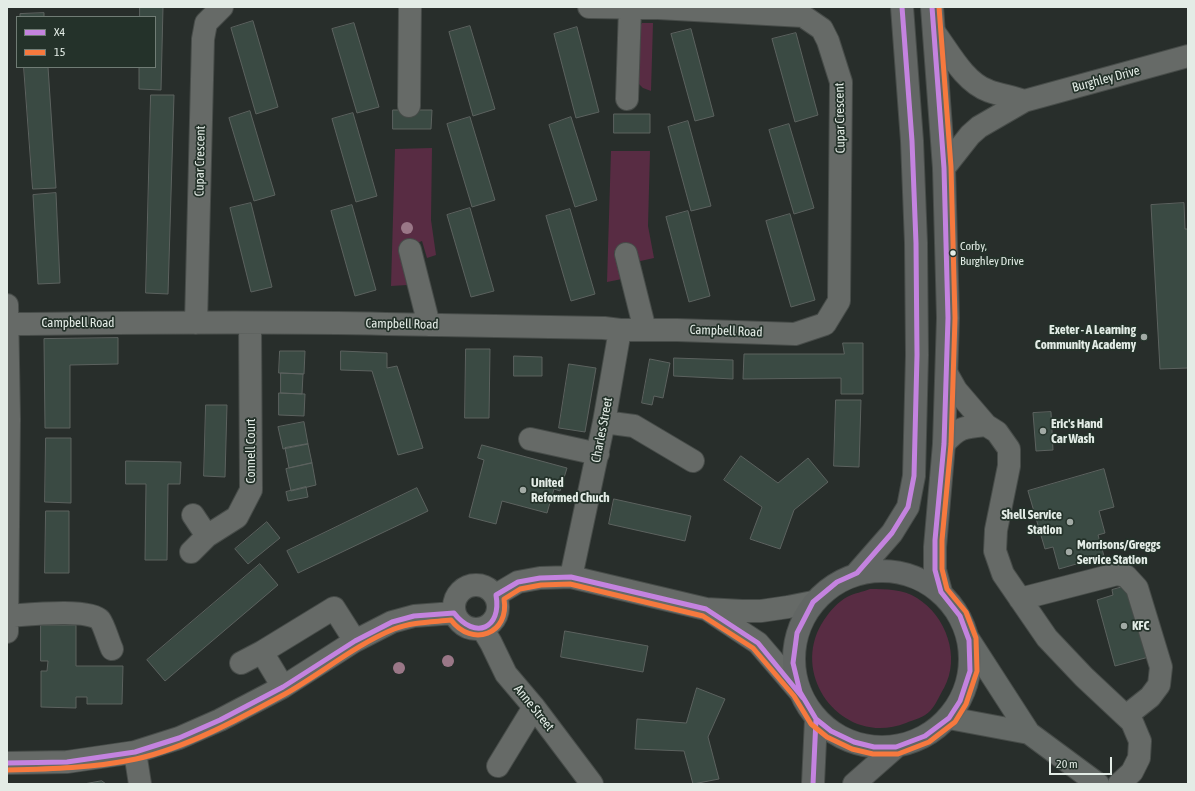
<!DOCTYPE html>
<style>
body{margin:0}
#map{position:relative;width:1195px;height:791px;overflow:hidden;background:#282e2b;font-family:"Asap Condensed",sans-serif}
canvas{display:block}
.frame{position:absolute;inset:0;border:8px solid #e3ece6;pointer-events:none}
.legend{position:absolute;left:16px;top:16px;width:140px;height:52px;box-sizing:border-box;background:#24322a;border:1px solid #707c75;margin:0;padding:5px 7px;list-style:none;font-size:12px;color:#e3ece6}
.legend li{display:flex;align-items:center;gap:8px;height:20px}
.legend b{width:20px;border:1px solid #707c75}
.scale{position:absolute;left:1049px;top:757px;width:63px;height:18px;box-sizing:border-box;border:2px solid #e3ece6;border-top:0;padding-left:5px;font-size:12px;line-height:14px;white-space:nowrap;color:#e3ece6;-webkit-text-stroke:3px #24322a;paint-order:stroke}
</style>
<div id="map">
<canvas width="1195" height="791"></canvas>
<div class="frame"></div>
<ul class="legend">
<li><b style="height:5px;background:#c483df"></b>X4</li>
<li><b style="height:5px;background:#f6793e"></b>15</li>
</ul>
<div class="scale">20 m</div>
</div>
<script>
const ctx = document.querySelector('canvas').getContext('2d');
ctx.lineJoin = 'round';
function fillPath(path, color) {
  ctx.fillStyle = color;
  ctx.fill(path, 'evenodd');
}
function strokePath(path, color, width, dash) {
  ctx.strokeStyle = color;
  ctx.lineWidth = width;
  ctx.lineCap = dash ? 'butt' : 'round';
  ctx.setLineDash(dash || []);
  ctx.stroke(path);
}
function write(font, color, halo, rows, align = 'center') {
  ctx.font = font + ' "Asap Condensed",sans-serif';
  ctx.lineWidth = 3.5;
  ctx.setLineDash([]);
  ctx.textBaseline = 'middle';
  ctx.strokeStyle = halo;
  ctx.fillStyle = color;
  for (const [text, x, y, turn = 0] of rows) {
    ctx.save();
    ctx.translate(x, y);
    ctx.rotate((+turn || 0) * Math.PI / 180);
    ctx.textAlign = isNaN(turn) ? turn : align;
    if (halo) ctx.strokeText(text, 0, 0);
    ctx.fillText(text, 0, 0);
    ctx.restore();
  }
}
fillPath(new Path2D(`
 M642,23h11l-2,68 -8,-3 -5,-5 2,-57z
 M432,148l-1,72 5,35 -9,3 -5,-17 -23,9 8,35 -16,1 4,-137z
 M611,151h39l-2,75 6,32 -18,4 -3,-14 -19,4 8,27 -15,3z
 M870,589c16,0 33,0 47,9 29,18 44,59 27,90 -5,8 -8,17 -14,23 -5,6 -17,9 -24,12 -63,25 -119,-48 -82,-103 6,-9 14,-18 23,-23 7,-4 16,-5 23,-8z`), '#582c43');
const building = new Path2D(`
 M140,7h23l-2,83 -22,-1v-22h16v-50h-15z
 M44,13v4h-24v-3z
 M253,21l25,86 -22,7 -25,-86z
 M354,23l25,84 -22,6 -25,-84z
 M470,26l25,83 -22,7 -24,-84z
 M577,27l22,85 -23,6 -22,-84z
 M691,29l23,87 -19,5 -24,-87z
 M796,33l22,82 -23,7 -23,-83z
 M24,67h24l8,121 -23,1z
 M151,95h23l-6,199 -22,-1z
 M393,110h39l-1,19h-38z
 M250,111l25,84 -21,6 -25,-83z
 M353,113l24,83 -21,6 -24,-83z
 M614,114h36v19h-36z
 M470,117l25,83 -23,7 -25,-83z
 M571,117l26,83 -22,7 -26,-82z
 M688,121l23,85 -20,5 -23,-84z
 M789,124l25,84 -20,6 -25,-84z
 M56,193l4,90 -22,1 -5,-89z
 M251,203l21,84 -21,5 -21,-84z
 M1184,203l1,26h3v139l-28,1 -9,-164z
 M352,205l24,85 -21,6 -24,-85z
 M470,208l24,83 -23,6 -24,-82z
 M570,209l25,85 -24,7 -25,-85z
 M688,211l22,85 -21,6 -23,-85z
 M790,214l25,86 -24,7 -25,-86z
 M118,338v26l-48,1v63h-25l-1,-89z
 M843,343h20v51h-22v-16l-98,1 1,-25h100z
 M466,349h24l-1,69h-24z
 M280,351h25l-1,23 -25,-1z
 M341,351l46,2v15l10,-2 26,82 -25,7 -26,-84 -31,-1z
 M514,356l28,1v19h-28z
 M674,358l59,2v19l-59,-3z
 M650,359l20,4 -7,35 -9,-2 -2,9 -10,-2z
 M569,364l27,4 -11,64 -26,-4z
 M281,373l22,1 -1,20 -21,-1z
 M279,393l26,1 -1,22 -25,-1z
 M836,400h25l-2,67 -25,-1z
 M206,405h21l-2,72 -21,-1z
 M1051,412l2,38 -17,1 -3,-38z
 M304,422l4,22 -25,5 -5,-22z
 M46,438h25v65l-26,-1z
 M308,444l4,19 -23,5 -4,-20z
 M482,445l85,23 -7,23 -6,-2 -7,24 -45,-12 -6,23 -27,-7 15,-57 -6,-2z
 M741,456l37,27 30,-25 20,24 -34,28 -14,39 -30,-10 12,-32 -38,-27z
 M126,461l55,1 -1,22h-12l-1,76h-22l1,-76h-20z
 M312,463l4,22 -25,6 -5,-22z
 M1104,469l10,38 -15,4 6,22 -7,2 6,21 -45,13 -6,-22 -8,2 -17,-58z
 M306,487l2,10 -20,4 -2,-9z
 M417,488l11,23 -130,62 -11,-22z
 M614,499l77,17 -6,25 -76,-17z
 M46,511h23v62h-24z
 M267,522l13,16 -32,26 -13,-15z
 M260,564l18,21 -113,96 -18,-21z
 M1130,585l19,72 -34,9 -18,-66 16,-5 -1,-5z
 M41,625h35v41h47l-1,38h-35v-7h-11v11l-35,-1v-36h6l1,-10h-7z
 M565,631l83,15 -5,26 -82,-15z
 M697,688l28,11 -17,38 11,42 -26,5 -9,-33 -49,-2 2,-30 49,4z
 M102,781l4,3h-22z`);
fillPath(building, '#3a4a43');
strokePath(building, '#5c625f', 1);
const minor = new Path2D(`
 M935,33c14,19 30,50 54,58 11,4 24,6 35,10
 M627,99l3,-91
 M409,106l1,-99
 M944,168l26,-33 9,-8 45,-26 164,-45
 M410,250l19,75
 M626,254l19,76
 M7,305l2,114 -2,213
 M196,323l7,-284 3,-16 16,-16
 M8,324c126,-1 252,-3 378,0 73,1 145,3 218,4l16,2h57l118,4 30,-10 14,-23 2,-219 -13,-41 -6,-12 -19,-13 -145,-8 -69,-1
 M947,374l9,16 30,35 11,7 12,17v17l-13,64 -1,21 8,23 44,64 37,39 48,45 8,19 -1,17 -7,14 -13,12
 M604,422l30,4 59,35
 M530,439l68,15
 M944,444c14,-17 21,-17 42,-19
 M193,515l14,21
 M191,552l16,-16 30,-19 14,-27 -1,-167
 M571,577l33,-155 16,-92
 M454 607a22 22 0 1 1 44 0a22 22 0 1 1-44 0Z
 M496,595l22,-13 22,-4 31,-1 135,32 36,2h19l27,-4 25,-5
 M1020,599l97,-25 9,2 11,12 24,79 -2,18 -9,12 -24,19
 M708,610l50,33 42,49
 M8,616c17,-1 82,-8 92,4 4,5 9,23 12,29
 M482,628l9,15 15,31 28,33 58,77
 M262,652l21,35
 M241,663l21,-11 72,-44 21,33
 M135,752l5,32
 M7,763l60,-1 68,-10 44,-14 41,-18 63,-33 72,-46 37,-19 22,-6 40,-3
 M498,766l36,-59`);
const major = new Path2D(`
 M969,640l60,93 69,51
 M949,718l80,15`);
const highway = new Path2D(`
 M932,7l12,161 4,150 -4,126 -9,103v23l6,22
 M794 659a88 88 0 1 1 176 0a88 88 0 1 1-176 0Z
 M857,573l35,-40 16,-26 6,-31 3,-121 -1,-112 -4,-102 -10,-134
 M813,784l3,-65
 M854,784l42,-37`);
strokePath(minor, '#474c49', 24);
strokePath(major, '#474c49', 24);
strokePath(highway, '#474c49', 24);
strokePath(minor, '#666a67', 22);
strokePath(major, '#656a67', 22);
strokePath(highway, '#626664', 22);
strokePath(new Path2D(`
 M902,7l10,134 4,102 1,112 -3,121 -6,31 -16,26 -35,40 -20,9 -24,20 -16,31 -4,30 7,29 16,27 15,12 23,11 20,5h22l29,-11 24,-18 11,-17 10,-30 -1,-31 -9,-24 -19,-24 -6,-22v-30l9,-96 4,-126 -4,-150 -12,-161
 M7,763l60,-1 68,-10 44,-14 41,-18 63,-33 72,-46 37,-19 22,-6 40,-3c21,27 48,16 42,-18l22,-13 22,-4 31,-1 135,32 52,34 45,55
 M813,784l3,-65`), '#c483df', 5);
strokePath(new Path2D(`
 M7,770c43,-1 87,-2 129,-11 50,-11 105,-41 149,-65 37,-21 70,-49 109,-65 18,-7 38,-7 57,-9 21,28 59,14 53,-21l16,-10 21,-4 29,-1 133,32 50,32 41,48 17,28 16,13 25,12 21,5h25l31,-12 26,-20 11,-18 11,-33 -1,-33 -10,-26 -19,-23 -5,-20v-29l9,-96 4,-126 -4,-151 -12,-160`), '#f6793e', 5);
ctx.fillStyle = '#9a7787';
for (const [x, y] of [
 [407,228],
 [448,661],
 [399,668]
]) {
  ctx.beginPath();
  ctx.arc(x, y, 6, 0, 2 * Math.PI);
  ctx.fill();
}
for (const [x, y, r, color] of [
 [953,253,3.5,"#e3ece6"],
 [1144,337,4,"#a2aaa5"],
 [1043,431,4,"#a2aaa5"],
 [523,490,4,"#a2aaa5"],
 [1070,522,4,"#a2aaa5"],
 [1069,552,4,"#a2aaa5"],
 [1124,626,4,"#a2aaa5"]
]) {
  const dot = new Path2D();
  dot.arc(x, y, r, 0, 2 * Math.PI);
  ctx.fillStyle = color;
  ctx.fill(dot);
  strokePath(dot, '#24322a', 1.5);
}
write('12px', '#e3ece6', '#24322a', [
 ["Corby,",960,246],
 ["Burghley Drive",960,261]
], 'left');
write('13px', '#e3ece6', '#24322a', [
 ["Burghley Drive",1106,79,-15],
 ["Cupar Crescent",840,118,-91],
 ["Cupar Crescent",200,161,-89],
 ["Campbell Road",78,323],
 ["Campbell Road",402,324,1],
 ["Campbell Road",726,331,2],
 ["Charles Street",602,430,-79],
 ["Connell Court",251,451,-90],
 ["Anne Street",534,708,51]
]);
write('bold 13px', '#e3ece6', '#24322a', [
 ["Exeter - A Learning",1136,330,"right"],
 ["Community Academy",1136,345,"right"],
 ["Eric's Hand",1051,424],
 ["Car Wash",1051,439],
 ["United",531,483],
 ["Reformed Chuch",531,498],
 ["Shell Service",1062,515,"right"],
 ["Station",1062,530,"right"],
 ["Morrisons/Greggs",1077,545],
 ["Service Station",1077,560],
 ["KFC",1132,626]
], 'left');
</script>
